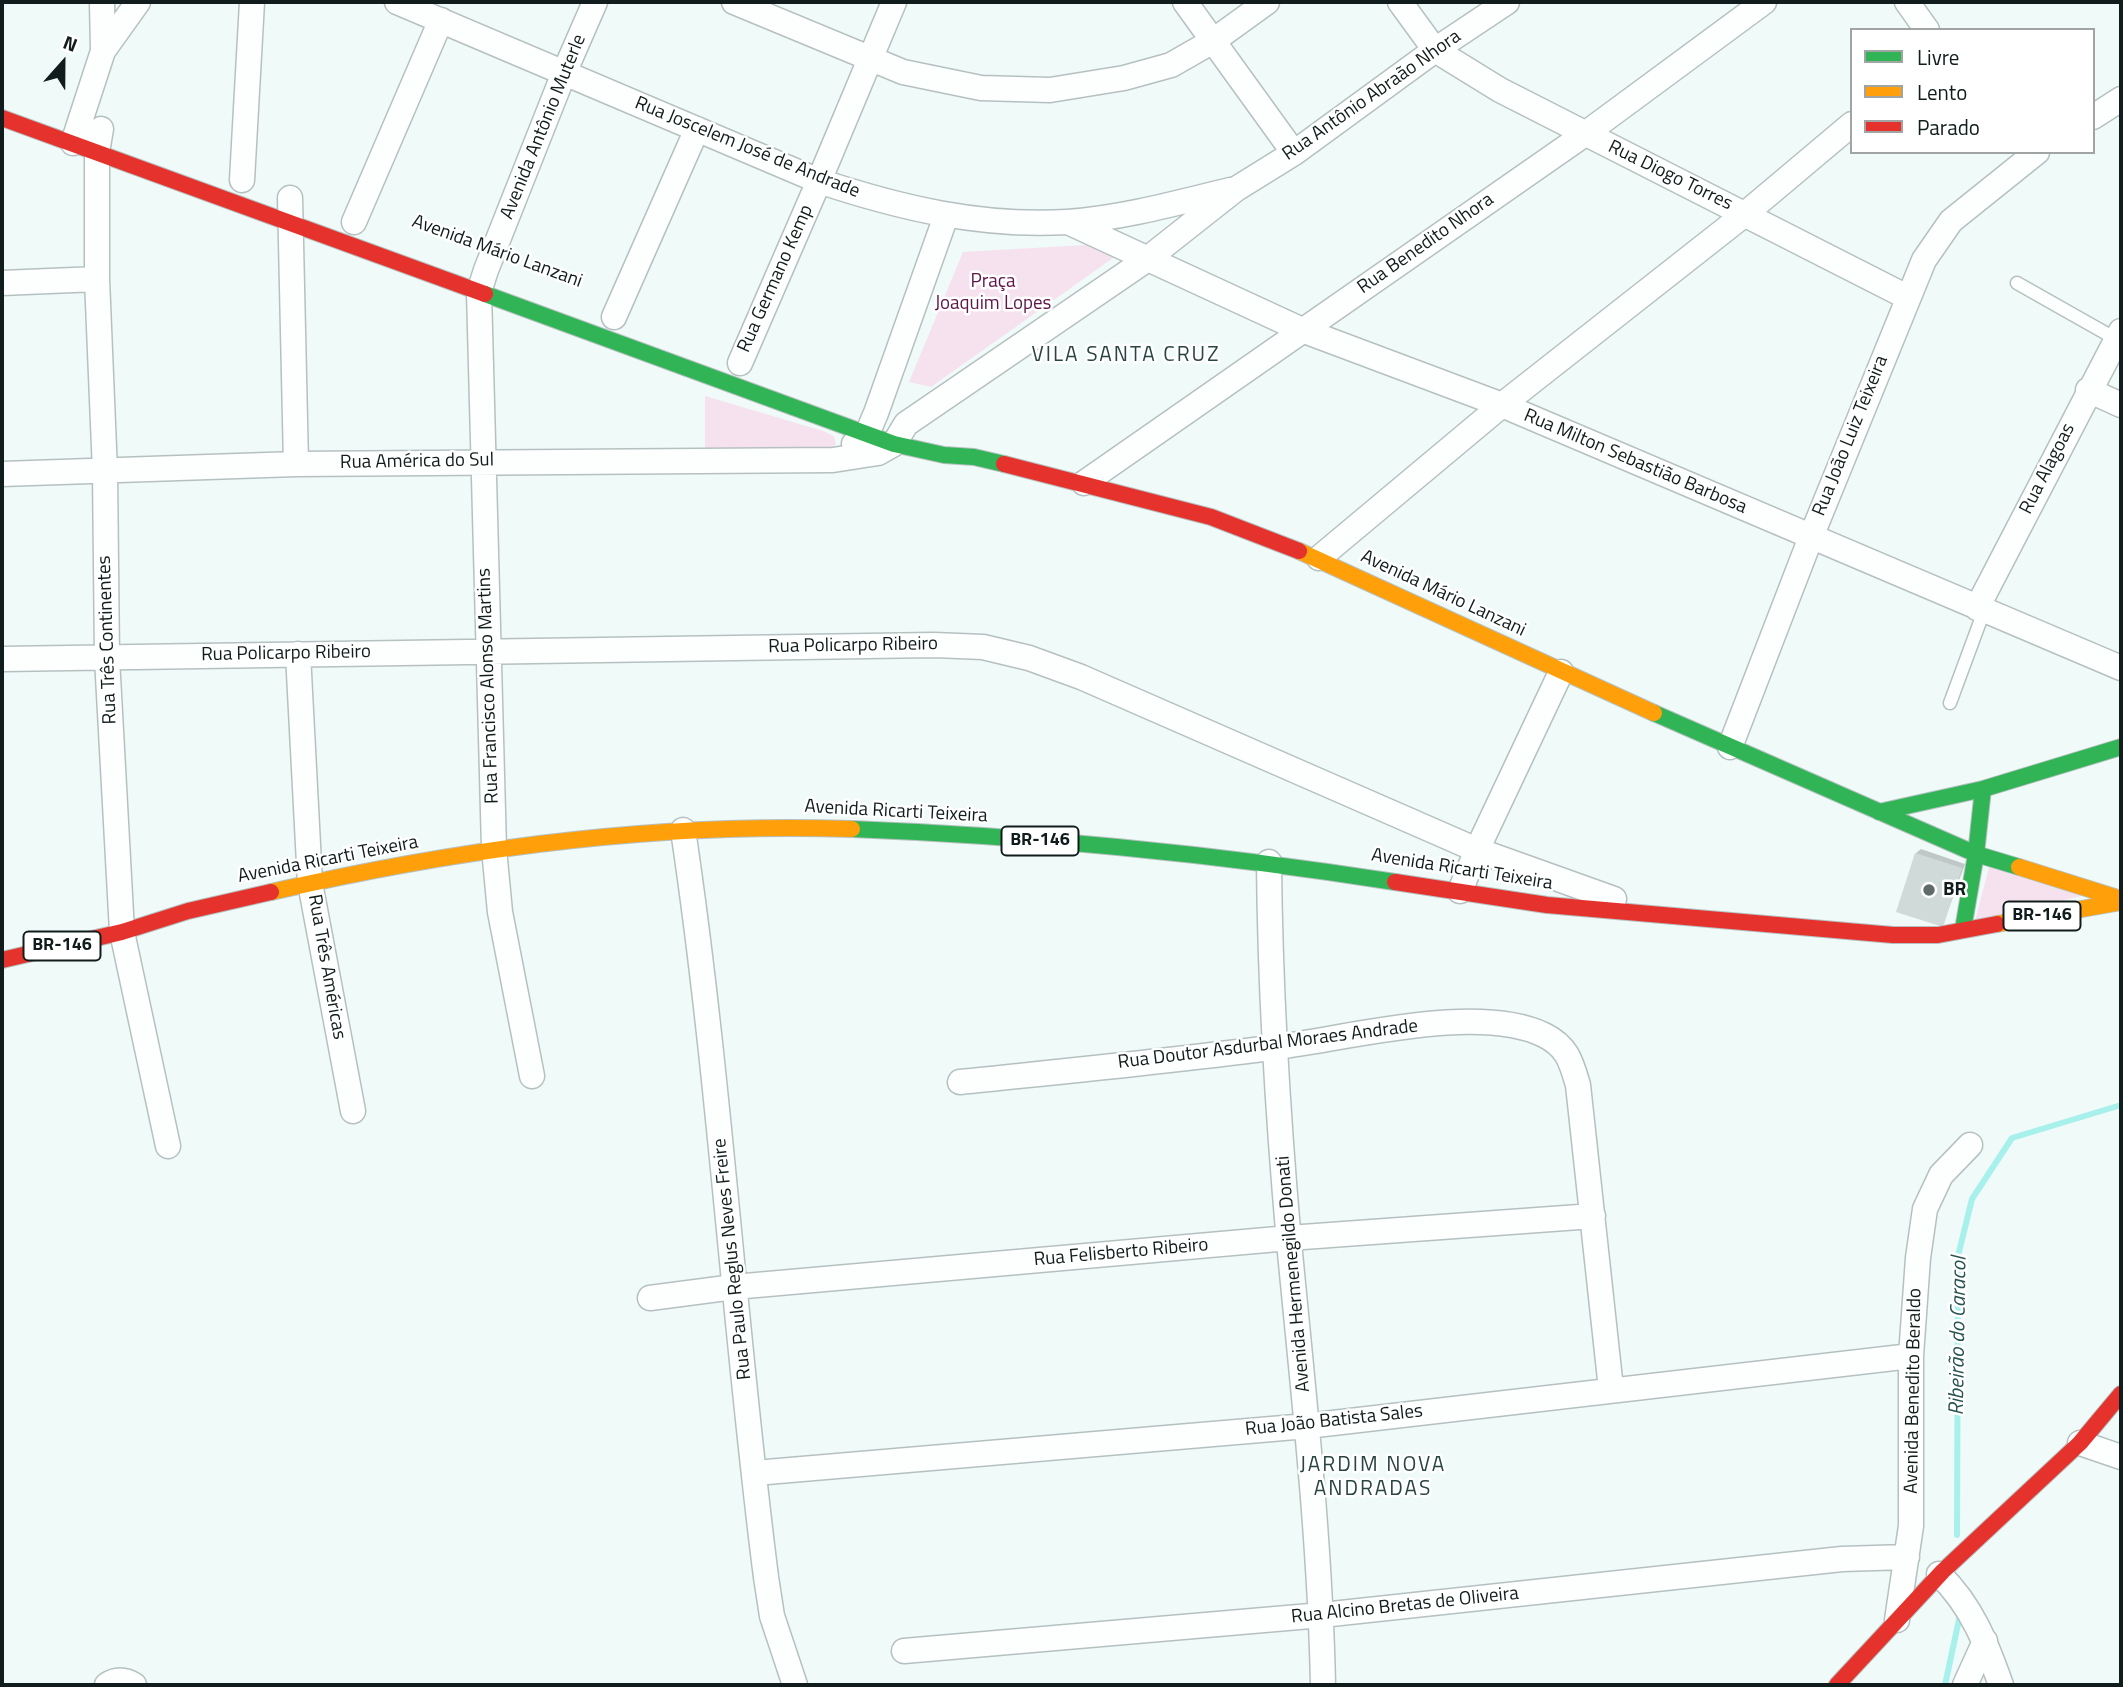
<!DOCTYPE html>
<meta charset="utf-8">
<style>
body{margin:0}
#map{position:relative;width:2123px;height:1687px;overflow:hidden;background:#effaf9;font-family:"Titillium Web",sans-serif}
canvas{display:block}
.frame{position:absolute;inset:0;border:4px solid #111d1c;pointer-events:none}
.legend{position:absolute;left:1850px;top:28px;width:245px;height:126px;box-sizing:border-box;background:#fff;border:2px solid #a0a5a4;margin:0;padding:9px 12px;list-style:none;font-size:21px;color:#111d1c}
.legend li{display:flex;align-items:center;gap:14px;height:35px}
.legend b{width:35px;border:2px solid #a0a5a4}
.north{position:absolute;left:28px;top:28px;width:70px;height:70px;-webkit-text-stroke:5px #fff;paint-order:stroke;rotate:21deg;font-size:19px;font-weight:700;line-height:28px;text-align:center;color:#111d1c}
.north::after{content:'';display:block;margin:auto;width:24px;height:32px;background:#111d1c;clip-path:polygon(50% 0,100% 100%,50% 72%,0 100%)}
</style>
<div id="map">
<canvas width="2123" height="1687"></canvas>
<div class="frame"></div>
<ul class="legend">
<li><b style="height:9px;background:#30b455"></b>Livre</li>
<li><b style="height:9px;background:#ff9f0a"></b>Lento</li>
<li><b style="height:9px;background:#e5322d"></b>Parado</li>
</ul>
<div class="north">N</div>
</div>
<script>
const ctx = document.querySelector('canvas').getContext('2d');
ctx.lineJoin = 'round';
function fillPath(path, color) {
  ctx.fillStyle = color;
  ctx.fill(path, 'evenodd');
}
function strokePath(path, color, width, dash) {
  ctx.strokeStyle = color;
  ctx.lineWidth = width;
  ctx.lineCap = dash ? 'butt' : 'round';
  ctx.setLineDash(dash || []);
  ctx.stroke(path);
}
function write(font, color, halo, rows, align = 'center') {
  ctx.font = font + ' "Titillium Web",sans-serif';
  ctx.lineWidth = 5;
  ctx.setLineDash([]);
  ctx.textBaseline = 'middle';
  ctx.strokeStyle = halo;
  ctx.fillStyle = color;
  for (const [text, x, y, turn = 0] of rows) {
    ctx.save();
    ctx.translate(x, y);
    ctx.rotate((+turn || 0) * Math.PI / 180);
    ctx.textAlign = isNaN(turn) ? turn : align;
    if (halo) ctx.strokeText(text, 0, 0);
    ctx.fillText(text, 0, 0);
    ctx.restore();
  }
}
fillPath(new Path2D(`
 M1086,245l37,6 -192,136 -22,-5 54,-130z
 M705,396l118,35 11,5 2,8 -5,6h-126z
 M1989,867l93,29 -107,25z`), '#f6e2ef');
fillPath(new Path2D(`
 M1921,849l44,15 -22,61 -27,-72z`), '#0003');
strokePath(new Path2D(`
 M1957,1535l1,-279 14,-57 40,-61 109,-33
 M1945,1685l15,-70`), '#a8f0ec', 6);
fillPath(new Path2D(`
 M1915,853l47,15 -19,59 -47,-15z`), '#cfdad9');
const lane = new Path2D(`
 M2017,283l99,56
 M1950,703l34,-92`);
const street = new Path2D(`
 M397,2l422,179c81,27 162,46 248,41 55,-4 110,-19 163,-32
 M734,2l169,70 78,16 69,2 74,-12 47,-13 42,-24 54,-39
 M1185,2l109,151
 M1400,2l35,48 65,40 407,207
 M1907,2l20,28
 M103,51l35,-49
 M2093,117l28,-18
 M101,129l-4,23v127l8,193 2,186 15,274 46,214
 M73,143l30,-92 -1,-49
 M242,180l10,-178
 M290,198l6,266
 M354,222l87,-202
 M1068,222l234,108 200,75 619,263
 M2,283l95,-4
 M614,317l83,-188
 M740,363l79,-182 75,-179
 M2088,390l33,15
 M854,444l13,-10 9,-21 70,-197
 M2,474l294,-10 537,-4 45,-7 16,-9 12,-20 240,-164 90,-71 58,-36 141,-103 72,-48
 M1084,483l501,-349 179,-132
 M1319,558l183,-153 243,-191 107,-90
 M1977,608l144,-277
 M298,654l12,229 43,228
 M2,659l932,-14 49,2 46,11 52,19 396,173 137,49
 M1730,747l81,-210 113,-277 27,-39 86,-69
 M683,830c37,248 51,498 83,747l6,39 23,69
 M1269,862c1,125 9,256 20,380 14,148 31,295 34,443
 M1460,891l17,-41 84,-178
 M532,1076l-32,-164 -6,-63 -15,-557 7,-22 78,-197 31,-71
 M960,1082c106,-11 212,-21 317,-35 73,-9 201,-44 267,-12 24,12 27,27 34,50l33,304
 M650,1298l84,-11 555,-49 304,-22
 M2080,1443l41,14
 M755,1473l552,-47 604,-70
 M1939,1574c33,32 47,69 62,111
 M1897,1620l14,-94v-170l7,-98 7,-49 16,-34 29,-30
 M904,1651l418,-36 520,-56 65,-2
 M107,1685c9,-6 17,-6 27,0
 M1965,1685l20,-44`);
const fast = new Path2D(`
 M485,294l409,150 50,11 30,2 30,7
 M1654,713l322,141 43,13
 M1879,812l104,-23
 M852,829c181,7 363,25 543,53
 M1963,929l13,-75 7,-65 138,-42`);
const slow = new Path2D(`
 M1299,551l355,162
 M2019,867l102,32
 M271,892c190,-44 386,-70 581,-63
 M1997,924l124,-22`);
const jam = new Path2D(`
 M2,118l483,176
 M1004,464l207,53 88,34
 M1395,882l152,23 346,30h45l59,-11
 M2,960l120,-28 66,-21 83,-19
 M1837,1685l106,-114 137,-128 41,-49`);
strokePath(lane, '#b6c0c0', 15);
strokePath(street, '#b6c0c0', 27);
strokePath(fast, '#b6c0c0', 18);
strokePath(slow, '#b6c0c0', 18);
strokePath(jam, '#b6c0c0', 18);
strokePath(lane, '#fdfefe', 12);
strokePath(street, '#fdfefe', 24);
strokePath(fast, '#30b455', 16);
strokePath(slow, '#ff9f0a', 16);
strokePath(jam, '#e5322d', 16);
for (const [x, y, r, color] of [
 [1929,890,7,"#5f6a69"]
]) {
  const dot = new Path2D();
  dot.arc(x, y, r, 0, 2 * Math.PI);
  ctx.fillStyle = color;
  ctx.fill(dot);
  strokePath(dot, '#fff', 2.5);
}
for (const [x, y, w] of [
 [1040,841,77],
 [2042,916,77],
 [62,946,77]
]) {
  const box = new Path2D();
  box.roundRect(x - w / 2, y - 14.5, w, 29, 5);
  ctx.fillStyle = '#fff';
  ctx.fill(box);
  strokePath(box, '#111d1c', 2);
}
write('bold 18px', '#111d1c', null, [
 ["BR-146",1040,841],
 ["BR-146",2042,916],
 ["BR-146",62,946]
]);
write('19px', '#111d1c', '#fff', [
 ["Rua Antônio Abraão Nhora",1372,96,-35],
 ["Avenida Antônio Muterle",544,127,-68],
 ["Rua Joscelem José de Andrade",747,148,22],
 ["Rua Diogo Torres",1670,176,26],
 ["Rua Benedito Nhora",1426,244,-35],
 ["Avenida Mário Lanzani",497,252,20],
 ["Rua Germano Kemp",776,279,-66],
 ["Rua João Luiz Teixeira",1851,436,-68],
 ["Rua América do Sul",417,462,-1],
 ["Rua Milton Sebastião Barbosa",1635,462,23],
 ["Rua Alagoas",2048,469,-63],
 ["Avenida Mário Lanzani",1443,594,25],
 ["Rua Três Continentes",108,640,-92],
 ["Rua Policarpo Ribeiro",853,646,-1],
 ["Rua Policarpo Ribeiro",286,654,-1],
 ["Rua Francisco Alonso Martins",489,686,-92],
 ["Avenida Ricarti Teixeira",896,812,3],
 ["Avenida Ricarti Teixeira",328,860,-11],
 ["Avenida Ricarti Teixeira",1462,870,9],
 ["Rua Três Américas",326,967,80],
 ["Rua Doutor Asdurbal Moraes Andrade",1268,1045,-7],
 ["Rua Felisberto Ribeiro",1121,1253,-5],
 ["Rua Paulo Reglus Neves Freire",733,1259,-96],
 ["Avenida Hermenegildo Donati",1294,1274,-95],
 ["Avenida Benedito Beraldo",1914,1391,-89],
 ["Rua João Batista Sales",1334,1421,-6],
 ["Rua Alcino Bretas de Oliveira",1405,1606,-6]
]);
write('19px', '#5f1347', '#fff', [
 ["Praça",993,282],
 ["Joaquim Lopes",993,304]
]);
write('bold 19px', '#111d1c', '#fff', [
 ["BR",1943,890]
], 'left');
ctx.letterSpacing = '2px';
write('21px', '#294543', '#fff', [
 ["VILA SANTA CRUZ",1126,356],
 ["JARDIM NOVA",1373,1466],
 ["ANDRADAS",1373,1490]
]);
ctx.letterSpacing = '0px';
write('italic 21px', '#265250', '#fff', [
 ["Ribeirão do Caracol",1959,1336,-89]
]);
</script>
